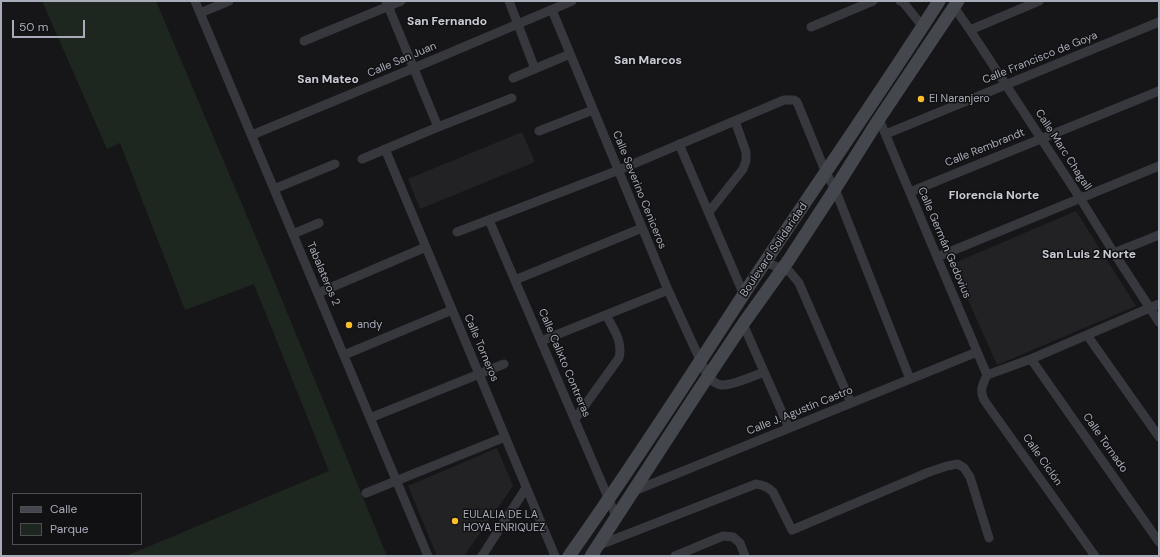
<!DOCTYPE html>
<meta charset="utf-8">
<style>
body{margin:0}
#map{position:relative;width:1160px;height:557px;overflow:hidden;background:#161618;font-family:"DM Sans",sans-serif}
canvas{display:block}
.frame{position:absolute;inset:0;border:2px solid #a8acb9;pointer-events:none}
.legend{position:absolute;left:12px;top:493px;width:130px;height:52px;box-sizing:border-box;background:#111113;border:1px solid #4d4f55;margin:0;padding:5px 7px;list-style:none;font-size:12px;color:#a8acb9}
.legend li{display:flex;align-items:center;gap:8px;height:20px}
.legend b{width:20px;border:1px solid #4d4f55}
.scale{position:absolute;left:12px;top:20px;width:73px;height:18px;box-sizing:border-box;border:2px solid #a8acb9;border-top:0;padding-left:5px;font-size:12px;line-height:14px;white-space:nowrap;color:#a8acb9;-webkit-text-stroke:3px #111113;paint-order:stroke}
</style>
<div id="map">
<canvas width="1160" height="557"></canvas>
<div class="frame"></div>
<ul class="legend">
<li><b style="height:5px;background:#45474e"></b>Calle</li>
<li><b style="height:11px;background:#1e271f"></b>Parque</li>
</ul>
<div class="scale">50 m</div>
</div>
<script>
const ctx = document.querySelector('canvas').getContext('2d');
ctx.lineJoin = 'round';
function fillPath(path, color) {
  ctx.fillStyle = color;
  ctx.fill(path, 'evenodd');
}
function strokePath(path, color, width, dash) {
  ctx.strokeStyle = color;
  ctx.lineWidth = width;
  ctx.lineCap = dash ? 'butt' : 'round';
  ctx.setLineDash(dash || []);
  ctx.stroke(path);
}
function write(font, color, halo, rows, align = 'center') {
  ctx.font = font + ' "DM Sans",sans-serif';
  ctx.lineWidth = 3;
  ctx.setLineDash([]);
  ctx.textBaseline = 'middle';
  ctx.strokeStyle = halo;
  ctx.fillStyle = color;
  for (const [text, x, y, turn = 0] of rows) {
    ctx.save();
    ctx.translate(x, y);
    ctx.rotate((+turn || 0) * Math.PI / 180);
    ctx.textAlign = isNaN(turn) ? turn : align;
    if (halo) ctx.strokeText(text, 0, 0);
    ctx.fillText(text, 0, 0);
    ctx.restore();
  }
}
fillPath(new Path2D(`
 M522,132l13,30 -115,47 -12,-30z
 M1076,211l60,95 -139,59 -45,-101z
 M497,448l16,38 -49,70h-27l-29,-70z`), '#222225');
fillPath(new Path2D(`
 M42,1h114l112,265 119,290h-261l203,-85 -75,-187 -69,26 -65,-167 -13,6z`), '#1e271f');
strokePath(new Path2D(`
 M195,1l233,555
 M386,1l52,126
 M509,1l26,68
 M900,1l3,1 20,25
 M954,7l16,23 110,168 34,55 45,69
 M552,10l116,280 40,87c4,4 8,7 13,8 10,1 33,-9 43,-13
 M200,13l29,-12
 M811,27l62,-26
 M970,30l69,-29
 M304,41l97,-40
 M513,78l57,-24
 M879,119l58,138 50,118
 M539,131l54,-21
 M886,134l273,-112
 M252,135l162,-67 158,-67
 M679,144l65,151
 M385,149l170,407
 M362,159l76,-32 74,-29
 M274,189l61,-25
 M910,192l249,-101
 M709,212l34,-43 3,-8v-9l-11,-31
 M489,220l127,296
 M457,232l162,-62 165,-70h10l3,2 29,71 9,16 75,190
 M293,234l26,-11
 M1114,253l45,-18
 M937,257l222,-91
 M765,262l25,10 9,11 52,120
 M515,280l127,-52
 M318,293l108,-46
 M743,324l46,104
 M1087,335l72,102
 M541,341l127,-51
 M344,355l108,-45
 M1031,359l128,183
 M987,375c-4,9 -8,15 -3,25l111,156
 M987,375l44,-16 128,-55
 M370,418l134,-54
 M575,419l44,-61c4,-17 -5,-28 -13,-43
 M634,491l343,-139
 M366,493l139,-56
 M597,546l159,-62c8,1 12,3 17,8l19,38 137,-58 18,-6 11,-2 6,4 6,9 19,61
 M482,556l44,-68
 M675,556l48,-20 10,1 7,6 5,13`), '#37383e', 9);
strokePath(new Path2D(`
 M569,556c65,-91 125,-186 186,-279 61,-92 125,-183 184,-276
 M591,556l104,-160 48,-72 45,-63 47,-72 44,-70 79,-118`), '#45474e', 13);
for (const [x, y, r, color] of [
 [921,99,4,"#fabe2d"],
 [349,325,4,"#fabe2d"],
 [455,521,4,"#fabe2d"]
]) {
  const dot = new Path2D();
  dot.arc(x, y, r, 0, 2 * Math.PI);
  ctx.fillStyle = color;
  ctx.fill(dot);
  strokePath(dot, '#111113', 1.5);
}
write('11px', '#a8acb9', '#111113', [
 ["Calle Francisco de Goya",1040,58,-22],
 ["Calle San Juan",402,60,-23],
 ["Calle Rembrandt",985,148,-22],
 ["Calle Marc Chagall",1063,150,57],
 ["Calle Severino Ceniceros",639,190,68],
 ["Calle Germán Gedovius",944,243,67],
 ["Boulevard Solidaridad",774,250,-56],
 ["Tabalateros 2",323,274,67],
 ["Calle Torneros",481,348,67],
 ["Calle Calixto Contreras",564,363,67],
 ["Calle J. Agustín Castro",800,411,-22],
 ["Calle Tornado",1105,443,55],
 ["Calle Ciclón",1042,460,55]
]);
write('11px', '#a8acb9', '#111113', [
 ["El Naranjero",929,99],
 ["andy",357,325],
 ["EULALIA DE LA",463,515],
 ["HOYA ENRIQUEZ",463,528]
], 'left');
write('bold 12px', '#c9ccd5', '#111113', [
 ["San Fernando",447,22],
 ["San Marcos",648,61],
 ["San Mateo",328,80],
 ["Florencia Norte",994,196],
 ["San Luis 2 Norte",1089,255]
]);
</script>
